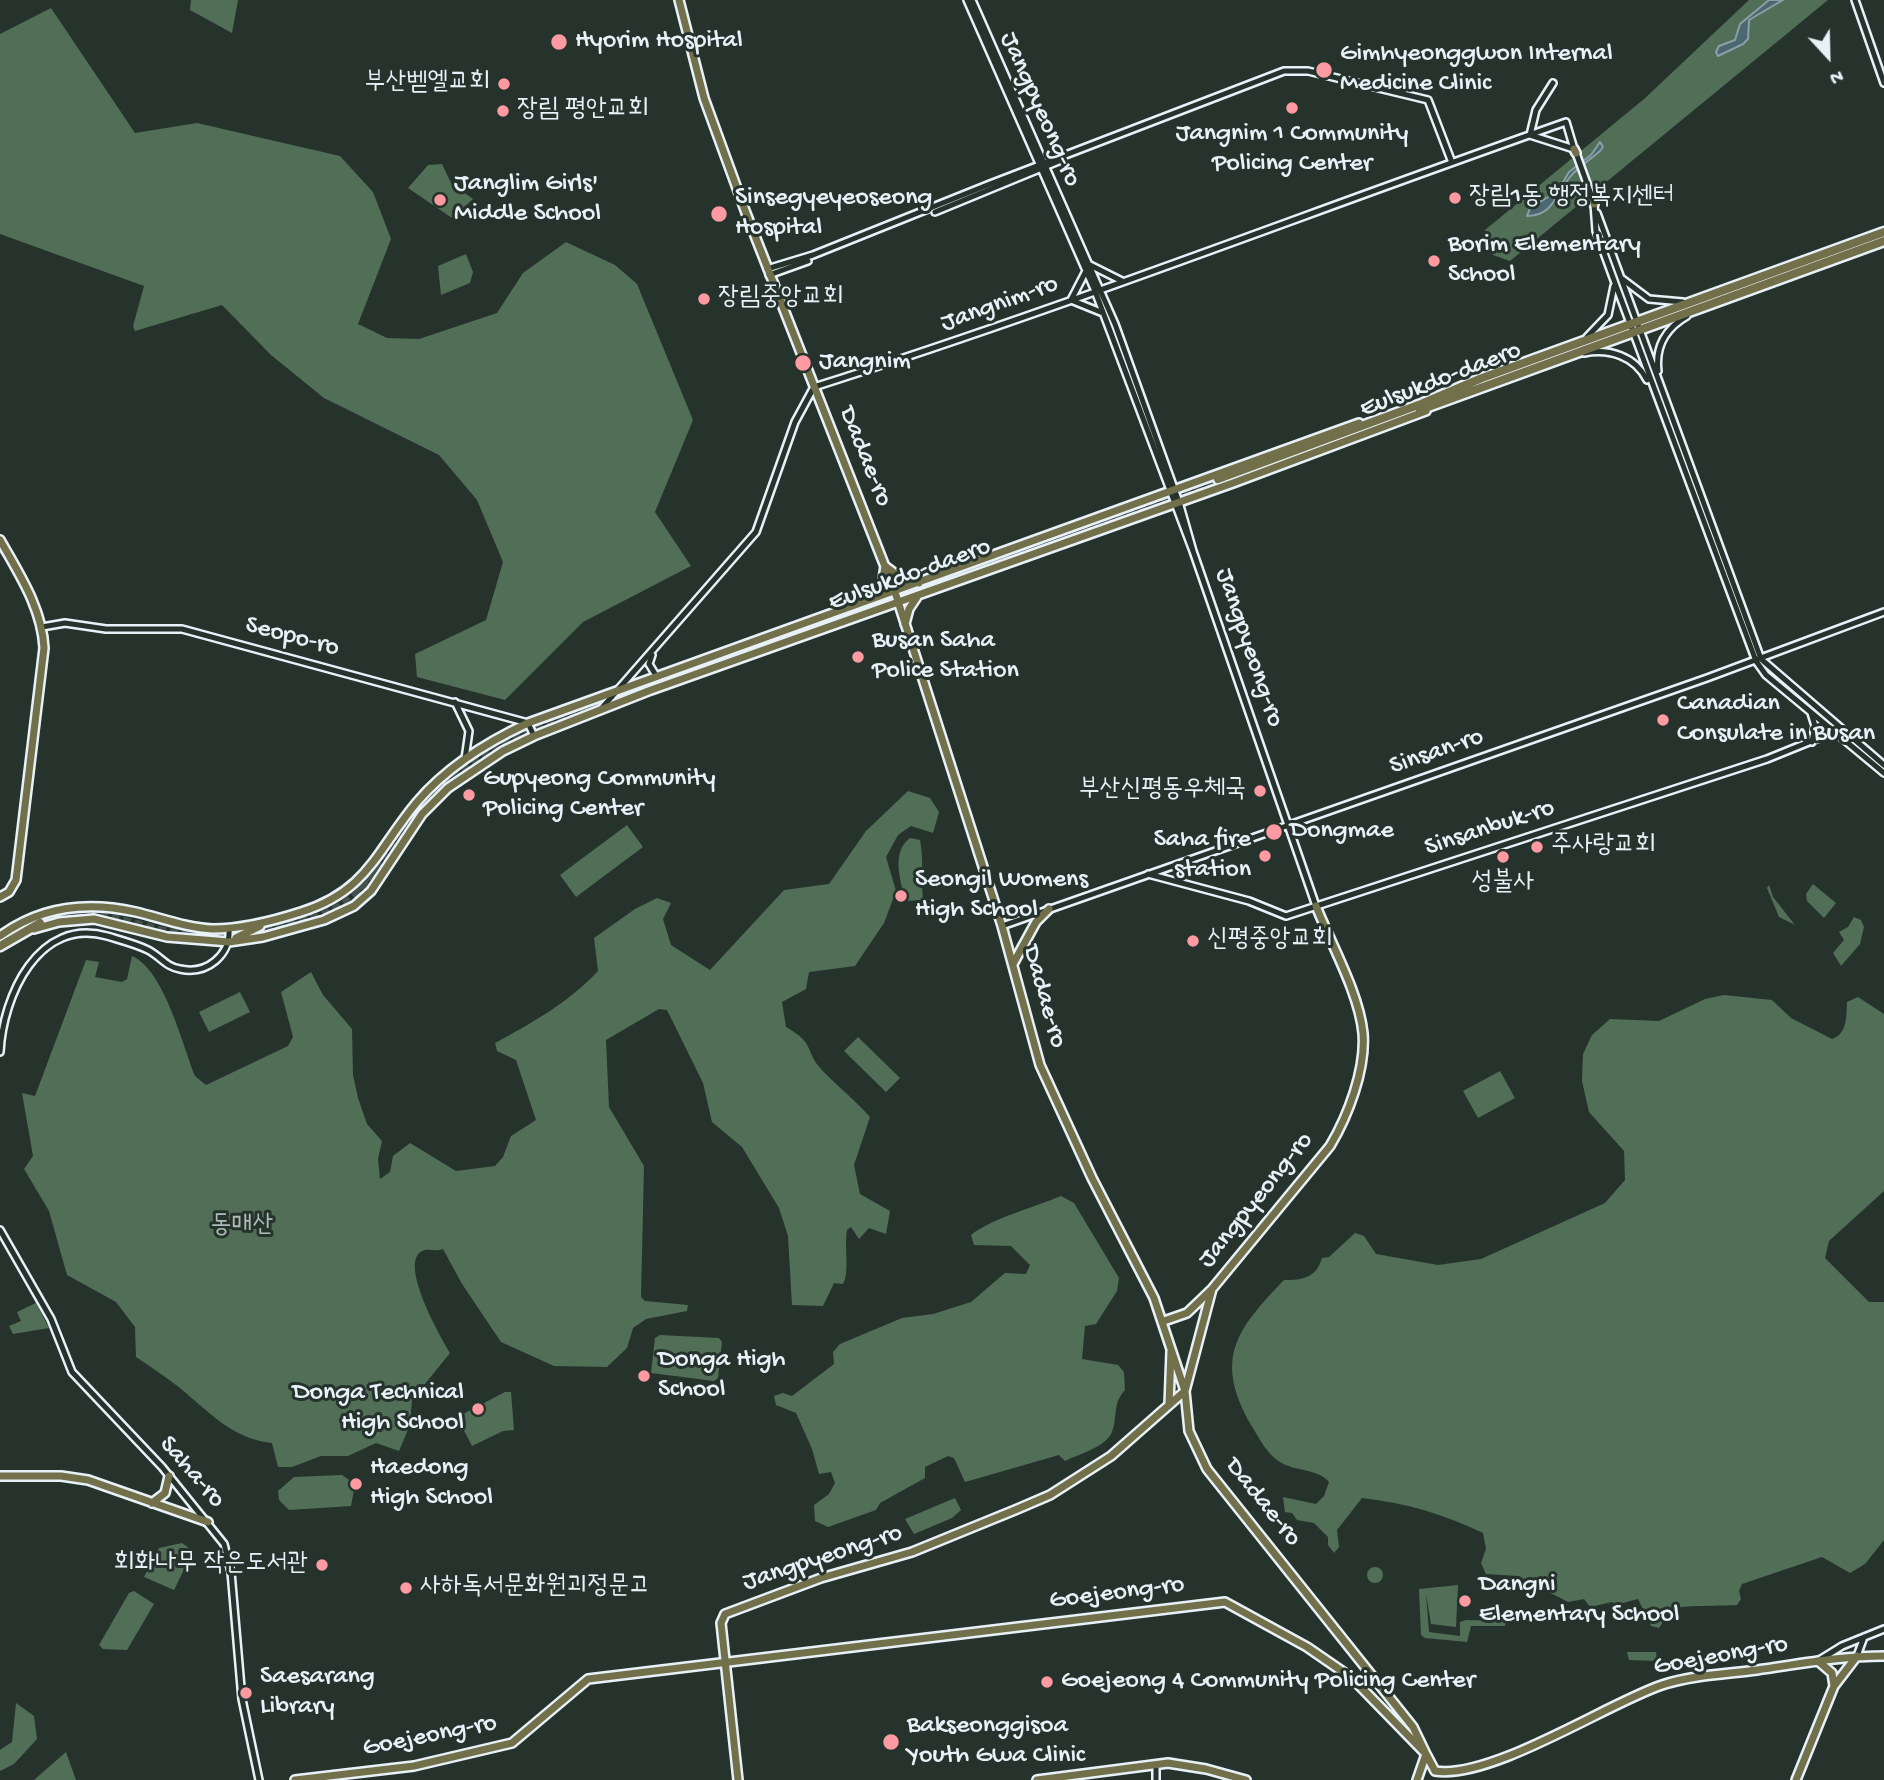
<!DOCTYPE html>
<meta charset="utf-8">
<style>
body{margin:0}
#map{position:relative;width:1884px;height:1780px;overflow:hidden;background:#26332d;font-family:"Gochi Hand",sans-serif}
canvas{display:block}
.north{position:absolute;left:1793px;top:21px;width:70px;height:70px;-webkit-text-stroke:5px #26332d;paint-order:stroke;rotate:158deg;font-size:19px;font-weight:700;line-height:28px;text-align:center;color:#e8f1f8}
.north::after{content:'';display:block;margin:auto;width:24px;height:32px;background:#e8f1f8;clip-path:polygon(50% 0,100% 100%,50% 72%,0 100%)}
</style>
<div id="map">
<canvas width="1884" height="1780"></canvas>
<div class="north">N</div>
</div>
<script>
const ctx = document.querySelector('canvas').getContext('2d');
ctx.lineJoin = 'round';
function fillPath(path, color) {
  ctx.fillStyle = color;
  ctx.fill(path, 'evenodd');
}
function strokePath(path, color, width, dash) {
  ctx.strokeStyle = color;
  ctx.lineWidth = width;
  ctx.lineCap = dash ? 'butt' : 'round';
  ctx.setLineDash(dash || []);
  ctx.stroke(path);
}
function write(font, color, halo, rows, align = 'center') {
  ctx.font = font + ' "Gochi Hand","Poor Story",sans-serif';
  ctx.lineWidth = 6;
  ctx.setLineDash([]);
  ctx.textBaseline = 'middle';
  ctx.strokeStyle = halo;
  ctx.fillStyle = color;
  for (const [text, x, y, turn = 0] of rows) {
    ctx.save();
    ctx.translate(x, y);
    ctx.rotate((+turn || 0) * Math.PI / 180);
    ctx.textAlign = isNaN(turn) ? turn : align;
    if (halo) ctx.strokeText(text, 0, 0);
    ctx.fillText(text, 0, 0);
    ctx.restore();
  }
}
fillPath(new Path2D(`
 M191,0h47l-6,33 -42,-23z
 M1749,0h79l-318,261 -17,-6 -8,-25 159,-131z
 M51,8l84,125 62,-10 143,33 33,36 18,47 -33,85 29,14 32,1 78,-26 26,-40 43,-31 49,23 22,19 56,136 -38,92 36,54 -108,56 -78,78 -88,-23 -2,-23 71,-34 17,-58 -26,-62 -38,-45 -115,-57 -53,-43 -49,-50 -87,26 -2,-5 11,-40 -144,-52v-200z
 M442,164l9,19 22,16 -21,19 -44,-30 20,-23z
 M466,254l7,18 -3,11 -29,12 -3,-29z
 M908,791l22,7 9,14 -6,21 -22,-7 -13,9 -12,22 10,34 -12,32 -29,43 -46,6 -3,17 -24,13 4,25c30,17 18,23 35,42 16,17 34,31 49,48l-16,48 6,29 30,17 -4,23 -17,-6 -10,11 -8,-12 -4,3c-3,16 3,42 -4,54l-9,-1 -11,23 -31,-1 -4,-69 -9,-28 -37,-61 -30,-25 -9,-39 -36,-73 -8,-1 -53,31 3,67 35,59 -3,131 4,4 43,4 -1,6 -41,8 -13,9 -6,20 -20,19 -53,-1 -53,-24 -39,-58 -19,-35c-7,3 -15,-1 -21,2 -24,12 19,87 28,102l-38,47 -2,25 -11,26 -23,-8 -28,13h-27l-29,11h-14l-6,-24c-39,-4 -62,-30 -92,-55 -14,-11 -29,-21 -44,-31l-1,-30 -19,-25 -49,-27 -18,-64 -25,-42 9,-13 -11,-63 13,3 51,-136 13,2 -4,15 27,5 5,-3 5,-23c32,14 50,87 63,120l11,9 82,-39 5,-9 -12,-45 30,-20 12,23 29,34 1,46 5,23 9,26 15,17 -4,18 2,20 10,-7 3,-16 17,-13 46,28 39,-5 8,-9 8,-21 25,-16 -20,-60 -19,-9 -2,-8c37,-20 74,-41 103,-72l-4,-33 41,-29 22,-11 14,5 -8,16 8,26 39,25 74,-80 45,-6 37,-53z
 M627,825l16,22 -67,50 -16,-22z
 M910,838l10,2c4,22 1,38 3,60l-17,1c-6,-20 -15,-49 4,-63z
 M1813,884l23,19 -12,15 -17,-17 -1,-7z
 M1769,885l4,12 22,28 -16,-8 -12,-29z
 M1854,917l7,3 3,7 -4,17 -19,22 -8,-13 11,-13 -5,-8 9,-5z
 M240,992l10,20 -41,20 -10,-20z
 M1724,995l48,5 19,18 41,21c16,-6 14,-22 15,-37l11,-5 26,17v177l-55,50 -4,17 44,44h15v238l-19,24 -15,9 -28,-16 -80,27 -3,7 2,8 -4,6c-13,1 -56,0 -64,4 -5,4 -10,13 -14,19l-8,-2 -13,-27 -23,6 -3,-3 -22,5 -6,-8 -16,3 -50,-26 -32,-2 -5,-11 5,-14 -3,-16c-40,-19 -76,-30 -121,-35l-25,32 2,17 -5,6 -6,-8v-8l-14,-14 -17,-3 -5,-7 -7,-1 -2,-15 33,7 8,-8 5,-14c-12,-14 -33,-10 -49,-20 -14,-9 -20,-23 -29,-37 -38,-67 -14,-96 33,-145 19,0 32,-2 38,-22l7,-1 26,-24 9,3 12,18 62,11 43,-6 124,-56 20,-23 -1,-29 -35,-39 -7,-31 1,-27 9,-19 18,-16 49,2 46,-22z
 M858,1037l42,41 -14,14 -42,-41z
 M1500,1071l15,27 -37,20 -15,-27z
 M1061,1196l13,7 45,75 -2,13 -21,33 -11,2 -3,33 36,6 6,7 1,18c-13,14 -7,26 -13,42 -6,15 -33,22 -47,29l-6,-6 -94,27 -11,-24 -6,-2 -23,11v11l-45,25 -4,7 -48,17 -13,-6 -1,-16 15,-11 6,-11 -4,-11 -12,2 -7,-25 -16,-36 -20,-8 -2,-9 9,-3 9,3 42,-32 -1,-12 7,-8 62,-26 31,-4 38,-12 34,-29 21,1 4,-9 -19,-19 -37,-1 -3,-10c19,-16 64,-28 90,-39z
 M36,1303l13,25 -36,6 -4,-8 12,-5 -4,-9z
 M660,1335l59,3 3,4 -4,36 -4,3 -63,-8 4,-35z
 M505,1392h6l3,38 -11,1 -31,15 -15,-29z
 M342,1475l13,9 -4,22 -62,4 -10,-10 -1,-9 16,-14z
 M955,1498l6,12 -9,8 -38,16 -9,-15z
 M182,1543l11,8 -19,39 -30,-13 15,-29z
 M1367 1575a8 8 0 1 1 16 0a8 8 0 1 1-16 0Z
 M1458,1585l-2,42 -25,-3 -5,-30 3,38 31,4v-14l6,-2 40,1 -1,5h-34l-4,16 -42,-4 -4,-3 -2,-46z
 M134,1591l20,13 -27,46 -24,-1 -4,-4 30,-52z
 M1627,1652h29l1,9 -28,-1z
 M16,1703l18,13 3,23 -23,25 -14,7v-21l12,-8z
 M66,1752l10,28h-42z`), '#516e56');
const water = new Path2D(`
 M1769,0h14l-34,20 -1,19 -5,5 -25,12 -2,-4 3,-6 16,-6 5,-16z
 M1600,142l3,5 -3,4c-9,8 -22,16 -30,26 -14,17 -17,39 -43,39l3,-8 28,-17 11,-19 22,-17z`);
fillPath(water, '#4b6871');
strokePath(water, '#8a9fa7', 2);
strokePath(new Path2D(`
 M970,573l249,-90
 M608,699l367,-131
 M356,890l23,-27
 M40,923c64,-18 85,2 145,12 41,7 109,-6 146,-24 48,-23 64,-72 97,-110 42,-51 121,-76 181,-98`), '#43504b', 8, [8, 4]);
const minor = new Path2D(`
 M967,0l128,291 98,260 123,355
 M972,0l143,324 64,178 14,49
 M1855,0l29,83
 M1553,83l-17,27 -6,25 44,14
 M1576,153l17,47
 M1594,204l2,27 19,52 141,378 10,14 118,98
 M935,212l124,-51
 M1597,213l164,446 123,106
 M1090,265l32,16
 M767,269l46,-14 177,-71 294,-113h24l120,29 23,60
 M1086,271l-15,29 32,13
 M769,275l39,-14
 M1621,278l28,21 34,3
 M1587,337l21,-22 6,-29
 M1584,353c25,-5 51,3 63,27
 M1658,371c-3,-24 8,-43 29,-55
 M42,627l23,-4 41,6h76l346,94 6,13
 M652,655l-3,9 8,13
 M455,702l14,29 -4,28
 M601,709l155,-177 39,-110 19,-35c253,-80 501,-177 752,-265l8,27
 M1811,713l4,13 -3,16
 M1148,874l101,27 37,15 481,-157 74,-30
 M1002,926l705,-248 177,-66
 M0,1052c3,-56 38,-135 107,-116 13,4 29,8 41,14 12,6 18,17 32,19 27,6 51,-14 49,-41
 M0,1230l51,89 21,53 90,95 62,77 7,28 11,127 17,81
 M1857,1656l7,-19
 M1821,1659l21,-13 42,-17
 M1156,1765v15`);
const major = new Path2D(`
 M679,0l25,98 42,115 149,379 107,334 38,139 52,113 62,120 31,93 4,40 18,38 206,258 13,27 -9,26
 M1574,149l2,4
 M1593,200l1,4
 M0,540c19,34 42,68 44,108l-28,232 -7,12 -9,5
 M870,598l12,-12 3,-20 12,9 22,8
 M905,624l4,-15 8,-12
 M34,929l25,-7 35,-3 73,18 62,5 34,-5 61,-17 30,-14 17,-15 51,-77 26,-26 55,-37 31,-15 117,-46 582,-207 193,-72
 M0,936c41,-30 87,-35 136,-24 25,6 51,16 77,17 30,0 60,-8 88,-17 67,-21 75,-61 116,-110 30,-35 70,-60 111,-79l831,-300
 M236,938l24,-12
 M1013,964l23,-42 13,-13
 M1164,1321l23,-8 25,-24
 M1169,1405l2,-54
 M0,1476h61l27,4 120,42
 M152,1503l13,-10 4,-17
 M1818,1661l14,12 2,13
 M295,1780l119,-14 98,-23 76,-64 637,-77 82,45 45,31 74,76 9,17c56,9 173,-68 227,-86 30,-10 64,-11 95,-15 43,-6 84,-14 127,-14
 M738,1780l-17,-157 4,-9 96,-36 91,-26 103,-42 35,-15 61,-39 74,-65 27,-102 118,-143c18,-30 36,-77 33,-113 -4,-40 -32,-89 -47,-127
 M1037,1780l131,-17 38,6 40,11
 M1796,1780l38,-94 23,-30`);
const highway = new Path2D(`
 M1420,410l464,-169
 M1218,479l203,-75 61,-26 402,-146
 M0,946l40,-23`);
strokePath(minor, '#e8f1f8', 10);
strokePath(major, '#e8f1f8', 12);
strokePath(highway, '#e8f1f8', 13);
strokePath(minor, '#26332d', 5);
strokePath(major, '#71704a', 7);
strokePath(highway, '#71704a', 8);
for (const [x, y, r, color] of [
 [559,42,9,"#ff9aa2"],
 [1324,70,9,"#ff9aa2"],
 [504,84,7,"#ff9aa2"],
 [1292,108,7,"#ff9aa2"],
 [503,111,7,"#ff9aa2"],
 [1455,198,7,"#ff9aa2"],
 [440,200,7,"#ff9aa2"],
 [719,214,9,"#ff9aa2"],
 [1434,261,7,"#ff9aa2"],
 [704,299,7,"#ff9aa2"],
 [803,363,9,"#ff9aa2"],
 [858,657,7,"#ff9aa2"],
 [1663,720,7,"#ff9aa2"],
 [1260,791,7,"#ff9aa2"],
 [469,795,7,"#ff9aa2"],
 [1274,832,9,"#ff9aa2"],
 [1537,847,7,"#ff9aa2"],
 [1265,856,7,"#ff9aa2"],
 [1503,857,7,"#ff9aa2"],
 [901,896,7,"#ff9aa2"],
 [1193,941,7,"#ff9aa2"],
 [644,1376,7,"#ff9aa2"],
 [478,1409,7,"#ff9aa2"],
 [356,1484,7,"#ff9aa2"],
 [322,1565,7,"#ff9aa2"],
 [406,1588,7,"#ff9aa2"],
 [1465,1601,7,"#ff9aa2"],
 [1047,1682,7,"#ff9aa2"],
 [246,1693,7,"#ff9aa2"],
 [891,1742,9,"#ff9aa2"]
]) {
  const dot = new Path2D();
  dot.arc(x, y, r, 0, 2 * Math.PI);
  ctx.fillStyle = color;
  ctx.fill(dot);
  strokePath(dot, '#26332d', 2.5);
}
write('26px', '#e8f1f8', '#26332d', [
 ["Hyorim Hospital",575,42],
 ["Gimhyeonggwon Internal",1340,55],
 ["Medicine Clinic",1340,85],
 ["부산벧엘교회",490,84,"right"],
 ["장림 평안교회",517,111],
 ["Jangnim 1 Community",1292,135,"center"],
 ["Policing Center",1292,165,"center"],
 ["Janglim Girls'",454,185],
 ["Middle School",454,215],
 ["장림1동 행정복지센터",1469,198],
 ["Sinsegyeyeoseong",735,199],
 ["Hospital",735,229],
 ["Borim Elementary",1448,246],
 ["School",1448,276],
 ["장림중앙교회",718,299],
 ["Jangnim",819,363],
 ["Busan Saha",872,642],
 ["Police Station",872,672],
 ["Canadian",1677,705],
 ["Consulate in Busan",1677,735],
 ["Gupyeong Community",483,780],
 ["Policing Center",483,810],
 ["부산신평동우체국",1246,791,"right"],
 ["Dongmae",1290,832],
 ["Saha fire",1251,841,"right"],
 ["station",1251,871,"right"],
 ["주사랑교회",1551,847],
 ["Seongil Womens",915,881],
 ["High School",915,911],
 ["성불사",1503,884,"center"],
 ["신평중앙교회",1207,941],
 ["Donga High",658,1361],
 ["School",658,1391],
 ["Donga Technical",464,1394,"right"],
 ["High School",464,1424,"right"],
 ["Haedong",370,1469],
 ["High School",370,1499],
 ["회화나무 작은도서관",308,1565,"right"],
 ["Dangni",1479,1586],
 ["Elementary School",1479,1616],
 ["사하독서문화원괴정문고",420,1588],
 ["Saesarang",260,1678],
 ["Library",260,1708],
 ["Goejeong 4 Community Policing Center",1061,1682],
 ["Bakseonggisoa",907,1727],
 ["Youth Gwa Clinic",907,1757]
], 'left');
write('26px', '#e8f1f8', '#26332d', [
 ["Jangpyeong-ro",1039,110,66],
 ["Jangnim-ro",1000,305,-20],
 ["Eulsukdo-daero",1441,381,-21],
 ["Dadae-ro",864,457,68],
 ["Eulsukdo-daero",910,576,-20],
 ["Seopo-ro",292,638,15],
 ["Jangpyeong-ro",1248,648,71],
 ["Sinsan-ro",1437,753,-19],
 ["Sinsanbuk-ro",1490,829,-18],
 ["Dadae-ro",1043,997,74],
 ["Jangpyeong-ro",1257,1201,-51],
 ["Saha-ro",191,1473,49],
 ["Dadae-ro",1262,1503,51],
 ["Jangpyeong-ro",823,1559,-18],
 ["Goejeong-ro",1117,1594,-7],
 ["Goejeong-ro",1721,1657,-10],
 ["Goejeong-ro",430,1737,-11]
]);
write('26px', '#acbdb7', '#26332d', [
 ["동매산",242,1227]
]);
</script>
